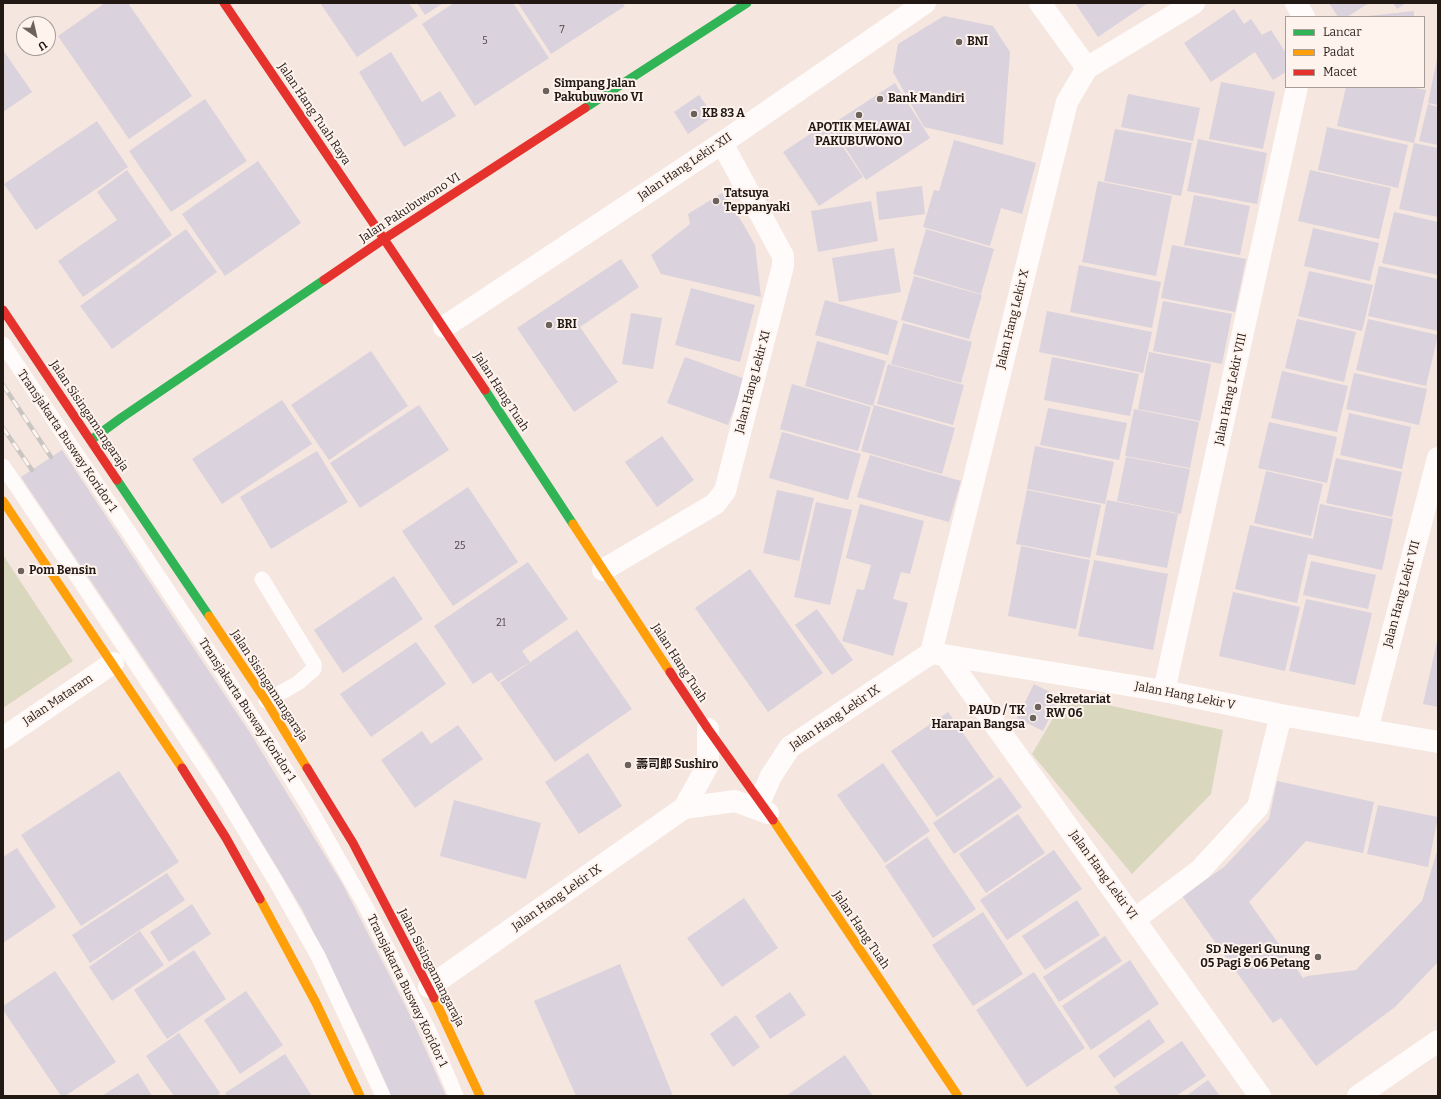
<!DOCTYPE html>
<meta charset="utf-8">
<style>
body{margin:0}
#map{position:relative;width:1441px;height:1099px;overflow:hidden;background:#f5e6df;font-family:Bitter,serif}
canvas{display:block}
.frame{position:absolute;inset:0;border:4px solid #231914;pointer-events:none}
.legend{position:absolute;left:1285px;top:16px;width:140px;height:72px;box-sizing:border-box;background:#fff3ee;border:1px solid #a79c97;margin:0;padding:5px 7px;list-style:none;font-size:12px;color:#231914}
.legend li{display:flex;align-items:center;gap:8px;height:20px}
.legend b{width:20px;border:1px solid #a79c97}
.north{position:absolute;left:16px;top:16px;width:40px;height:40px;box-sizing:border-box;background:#fff3ee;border:1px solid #a79c97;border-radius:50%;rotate:146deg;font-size:11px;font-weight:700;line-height:16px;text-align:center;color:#231914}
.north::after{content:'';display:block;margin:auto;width:14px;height:18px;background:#6c615b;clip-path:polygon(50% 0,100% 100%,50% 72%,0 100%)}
</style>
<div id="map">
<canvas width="1441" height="1099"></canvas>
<div class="frame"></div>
<ul class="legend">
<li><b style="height:5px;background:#30b455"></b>Lancar</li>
<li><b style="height:5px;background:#ff9f0a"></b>Padat</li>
<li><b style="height:5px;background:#e5322d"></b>Macet</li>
</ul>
<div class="north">U</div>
</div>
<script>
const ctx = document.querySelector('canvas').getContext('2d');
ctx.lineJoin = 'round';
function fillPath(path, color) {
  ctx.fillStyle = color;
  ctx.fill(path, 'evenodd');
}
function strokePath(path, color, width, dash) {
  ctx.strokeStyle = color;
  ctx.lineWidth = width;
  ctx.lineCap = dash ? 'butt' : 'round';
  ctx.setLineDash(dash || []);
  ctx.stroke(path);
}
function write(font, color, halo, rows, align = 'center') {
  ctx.font = font + ' Bitter,"Noto Sans SC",serif';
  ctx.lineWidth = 4;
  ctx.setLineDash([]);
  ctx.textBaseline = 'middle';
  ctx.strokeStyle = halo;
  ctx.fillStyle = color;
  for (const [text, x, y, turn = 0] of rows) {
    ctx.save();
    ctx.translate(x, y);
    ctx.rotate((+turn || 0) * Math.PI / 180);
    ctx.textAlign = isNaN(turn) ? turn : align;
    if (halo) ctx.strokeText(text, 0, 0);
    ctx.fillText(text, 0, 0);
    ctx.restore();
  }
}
fillPath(new Path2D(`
 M3,555l70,106 -70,47z
 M1066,696l157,34 -12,64 -79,80 -100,-120z`), '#d9d7bd');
fillPath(new Path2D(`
 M105,3h23l64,93 -63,43 -71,-103z
 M320,3h89l9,13 -61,41z
 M417,3h26l-18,12z
 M454,3h59l36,55 -74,48 -53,-82z
 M518,3h104l3,3 -74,48z
 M1075,3h73l-50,34z
 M1329,3h40l-22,14h-9z
 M1393,3h13l-9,6z
 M1234,9l10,15 7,-5 11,16 9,-5 15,23v19l-13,8 -18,-28 -44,30 -27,-39z
 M1414,11v6h-46v-1z
 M944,16l49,10 17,26 -7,93 -79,-18 -31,-55 5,-28z
 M3,50l29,42 -29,20z
 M391,52l31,50 18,-11 16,25 -52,31 -45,-75z
 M1437,59h1v46l-10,-2z
 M1221,82l54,10 -12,57 -54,-10z
 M895,83l35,55 -64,42 -35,-55z
 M1346,87h64l16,3 -12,53 24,5v69l-39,-8 15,-66 -77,-17z
 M1128,94l72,14 -7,33 -72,-14z
 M699,95l15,21 -26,18 -14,-22z
 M205,99l42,62 -76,51 -42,-61z
 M1428,104l10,3v38l-19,-4z
 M97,121l31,46 -92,63 -32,-46z
 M827,123l36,54 -44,29 -36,-54z
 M1327,127l81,18 -10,43 -80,-18z
 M1115,129l77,14 -11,53 -77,-15z
 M1198,139l69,14 -10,51 -70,-13z
 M954,140l82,23 -14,51 -21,-6 -11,38 -67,-19 11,-37 5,1z
 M258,161l43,62 -76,53 -43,-62z
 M127,170l45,65 -89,62 -25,-36 59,-41 -20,-28z
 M1310,170l81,18 -12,51 -81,-18z
 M1098,181l74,15 -16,80 -74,-14z
 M922,186l3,28 -46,6 -3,-28z
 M722,193l20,29 13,23 6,52 -100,-23 -10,-19 39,-31 -2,-10z
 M1194,195l56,11 -10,49 -56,-10z
 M871,201l7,40 -60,11 -7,-41z
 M1394,212l44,10v53l-56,-12z
 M1313,228l66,15 -9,38 -66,-15z
 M186,229l31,43 -105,77 -32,-43z
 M926,229l68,20 -13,45 -68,-20z
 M1172,245l74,14 -11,53 -74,-14z
 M894,248l7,44 -62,10 -7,-44z
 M621,259l18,28 -59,40 38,55 -44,30 -57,-84z
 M1079,265l82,17 -9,46 -82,-16z
 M1379,266l59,13v52l-70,-15z
 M1309,271l64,14 -11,46 -64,-15z
 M914,276l68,19 -13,44 -68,-19z
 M691,288l64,17 -15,57 -65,-17z
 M825,300l73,21 -10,34 -73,-20z
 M1163,301l69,13 -10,50 -69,-13z
 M1047,311l105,21 -9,41 -104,-21z
 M631,313l31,5 -9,51 -31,-5z
 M1297,319l59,13 -12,50 -59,-14z
 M1368,319l70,16 -12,51 -70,-16z
 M903,323l69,19 -11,41 -70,-19z
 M817,341l69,20 -13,45 -68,-20z
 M371,351l37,55 -79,54 -38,-55z
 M1149,352l62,12 -11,57 -62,-12z
 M685,357l60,22 -17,46 -61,-22z
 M1052,357l87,17 -9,42 -86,-16z
 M888,364l76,21 -11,40 -76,-21z
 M1282,371l66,15 -11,46 -66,-14z
 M1354,373l73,16 -8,36 -73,-16z
 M792,384l79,23 -13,44 -78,-22z
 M282,400l30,44 -90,60 -30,-45z
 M419,405l30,45 -89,58 -30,-45z
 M874,405l81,23 -13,46 -81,-23z
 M1048,408l79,15 -8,37 -79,-15z
 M1134,409l65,13 -9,46 -65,-12z
 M1349,413l62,14 -9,42 -62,-14z
 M1269,422l68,15 -10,46 -69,-15z
 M782,432l79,22 -13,46 -79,-22z
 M662,436l32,44 -37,27 -32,-45z
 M1035,446l79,16 -9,42 -78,-15z
 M62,450l190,286 91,149 70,136 33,75h-55l-23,-53 -66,-134 -89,-147 -192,-285z
 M317,451l31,51 -77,47 -31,-52z
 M870,455l91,26 -12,41 -92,-25z
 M1126,457l64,12 -9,45 -64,-13z
 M1336,458l66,14 -10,45 -66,-14z
 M1266,471l57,13 -12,52 -57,-13z
 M468,487l50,75 -65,44 -51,-75z
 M777,490l37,8 -15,63 -36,-8z
 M1027,490l74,15 -11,53 -74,-14z
 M1107,500l71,14 -11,54 -71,-13z
 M816,502l36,8 -22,95 -36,-8z
 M860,504l64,17 -14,53 -9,-2 -8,27 15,4 -15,53 -51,-15 15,-52 7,1 7,-25 -25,-7z
 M1320,504l73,15 -11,51 -74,-16 -11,49 -62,-14 15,-64 63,14z
 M1021,546l69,14 -14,69 -68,-13z
 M1094,560l74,14 -15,76 -75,-14z
 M1311,561l65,14 -8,34 -65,-14z
 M528,562l40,57 -46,32 8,11 -32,20 -7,-10 -18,12 -39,-58z
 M750,569l73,104 -55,39 -73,-104z
 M394,576l29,43 -80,54 -29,-43z
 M1233,592l67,15 -15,64 -66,-15z
 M1306,599l66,14 -17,72 -66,-14z
 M817,609l36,51 -21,15 -37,-50z
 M577,630l55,79 -77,53 -55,-79z
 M416,642l30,42 -75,53 -31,-43z
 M1437,642h1v65l-15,-3z
 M1034,684l26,13 -17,34 -26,-13z
 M948,712l46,65 -57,40 -46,-66z
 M458,725l25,34 -68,49 -34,-48 41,-29 9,13z
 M588,753l34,53 -43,28 -34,-52z
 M883,763l47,68 -45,32 -48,-68z
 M119,771l60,91 -98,64 -60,-91z
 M1000,777l22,30 -68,47 -21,-31z
 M1277,781l97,21 -11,51 -57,-12 -57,61 54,76 4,-2 49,-6 66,-69 16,-53v114l-43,45 -79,59 -35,-48 -8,5 -91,-127 42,-29 45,-48z
 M454,800l87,23 -15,56 -86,-23z
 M1378,805l60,12 -10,50 -61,-13z
 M1018,814l27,39 -59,40 -27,-39z
 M927,837l49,72 -43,29 -48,-72z
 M17,848l39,59 -53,36v-86z
 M1054,850l28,39 -75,51 -27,-40z
 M167,873l18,27 -95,63 -18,-28z
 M744,898l34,50 -56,39 -35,-49z
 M1077,900l23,35 -55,35 -23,-34z
 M192,904l19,30 -42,28 -19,-30z
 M983,912l40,62 -50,32 -41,-61z
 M140,931l24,34 -52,36 -23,-34z
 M1105,936l17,25 -63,41 -16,-25z
 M194,950l32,49 -59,40 -33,-49z
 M1130,960l29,44 -68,46 -29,-44z
 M620,964l53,132h-97l-42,-95z
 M55,971l61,91 -51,34h-4l-58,-86v-4z
 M1034,972l51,76 -58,39 -51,-77z
 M246,991l37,54 -43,29 -36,-54z
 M790,992l16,23 -36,24 -15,-23z
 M736,1015l24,32 -27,20 -23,-33z
 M1149,1019l16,23 -51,36 -16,-22z
 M179,1033l41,60 -4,3h-42l-28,-40z
 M1182,1041l24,35 -30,20h-55l-7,-9z
 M285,1054l27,42h-85l-2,-3z
 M845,1055l28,41h-87z
 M138,1073l14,23h-50z
 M1208,1080l12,16h-34z`), '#dad2dc');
strokePath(new Path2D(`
 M3,344l202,302 66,100 39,63 56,98 62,122 28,67
 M3,466l218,325 54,89 43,76 65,140
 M262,579l52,85v5l-16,14 -32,18`), '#fefbfa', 15);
strokePath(new Path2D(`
 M1040,3l47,65
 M1296,3l8,14
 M444,327l278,-184 203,-140
 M603,570l112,-66 10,-13 58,-225v-10l-61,-113
 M931,653l136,-551 20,-34 107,-65
 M937,654l227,37 117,24 157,27
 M946,656l314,440
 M1164,691l133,-604
 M1367,730l71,-272
 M3,738l110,-75
 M760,801l11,-25 19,-29 141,-94
 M684,808l51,-7 33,12
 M1135,919l65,-49 58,-63 23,-92
 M429,987l255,-179 24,-43v-36
 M1358,1096l80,-55`), '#fefbfa', 22);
strokePath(new Path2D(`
 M585,108l162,-105
 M485,390l88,134
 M91,440l30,-22 203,-138
 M117,480l92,136`), '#30b455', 9);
strokePath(new Path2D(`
 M3,501l179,267
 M573,524l97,148
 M209,616l57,85 41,67
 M773,820l185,276
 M260,899l56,104 44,93
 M434,998l46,98`), '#ff9f0a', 9);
strokePath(new Path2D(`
 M224,3l160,236
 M384,239l101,151
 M324,280l60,-41 201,-131
 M3,310l114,170
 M670,672l38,57 65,91
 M182,768l44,70 34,61
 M307,768l46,75 81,155`), '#e5322d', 9);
const rail = new Path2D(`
 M3,385l48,72
 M3,428l29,42`);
strokePath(rail, '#c9c5c3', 4.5);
strokePath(rail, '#fff3ee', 3, [9]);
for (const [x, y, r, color] of [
 [959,42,4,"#6c615b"],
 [546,91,4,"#6c615b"],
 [880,99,4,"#6c615b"],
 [694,114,4,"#6c615b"],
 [859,115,4,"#6c615b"],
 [716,201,4,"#6c615b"],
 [549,325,4,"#6c615b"],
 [21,571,4,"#6c615b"],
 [1038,707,4,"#6c615b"],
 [1033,718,4,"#6c615b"],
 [628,765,4,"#6c615b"],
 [1318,957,4,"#6c615b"]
]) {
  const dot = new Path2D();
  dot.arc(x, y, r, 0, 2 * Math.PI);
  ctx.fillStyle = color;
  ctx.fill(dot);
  strokePath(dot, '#fff3ee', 1.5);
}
write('10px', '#514746', null, [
 ["7",562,30],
 ["5",485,41],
 ["25",460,546],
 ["21",501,623]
]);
write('bold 12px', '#231914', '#fff3ee', [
 ["BNI",967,42],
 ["Simpang Jalan",554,84],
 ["Pakubuwono VI",554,98],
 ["Bank Mandiri",888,99],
 ["KB 83 A",702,114],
 ["APOTIK MELAWAI",859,128,"center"],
 ["PAKUBUWONO",859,142,"center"],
 ["Tatsuya",724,194],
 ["Teppanyaki",724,208],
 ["BRI",557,325],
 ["Pom Bensin",29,571],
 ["Sekretariat",1046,700],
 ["RW 06",1046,714],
 ["PAUD / TK",1025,711,"right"],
 ["Harapan Bangsa",1025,725,"right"],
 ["壽司郎 Sushiro",636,765],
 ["SD Negeri Gunung",1310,950,"right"],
 ["05 Pagi & 06 Petang",1310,964,"right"]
], 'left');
write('12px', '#231914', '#fff3ee', [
 ["Jalan Hang Tuah Raya",314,114,56],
 ["Jalan Hang Lekir XII",685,167,-34],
 ["Jalan Pakubuwono VI",410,208,-33],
 ["Jalan Hang Lekir X",1013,319,-76],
 ["Jalan Hang Lekir XI",753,382,-75],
 ["Jalan Hang Lekir VIII",1231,389,-78],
 ["Jalan Hang Tuah",501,392,57],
 ["Jalan Sisingamangaraja",89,416,56],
 ["Transjakarta Busway Koridor 1",67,441,56],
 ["Jalan Hang Lekir VII",1402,594,-75],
 ["Jalan Hang Tuah",679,663,57],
 ["Jalan Sisingamangaraja",269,686,57],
 ["Jalan Hang Lekir V",1185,696,11],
 ["Jalan Mataram",58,700,-34],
 ["Transjakarta Busway Koridor 1",247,710,57],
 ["Jalan Hang Lekir IX",835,718,-34],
 ["Jalan Hang Lekir VI",1103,875,54],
 ["Jalan Hang Lekir IX",557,898,-35],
 ["Jalan Hang Tuah",861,930,56],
 ["Jalan Sisingamangaraja",431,968,63],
 ["Transjakarta Busway Koridor 1",407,991,64]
]);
</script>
